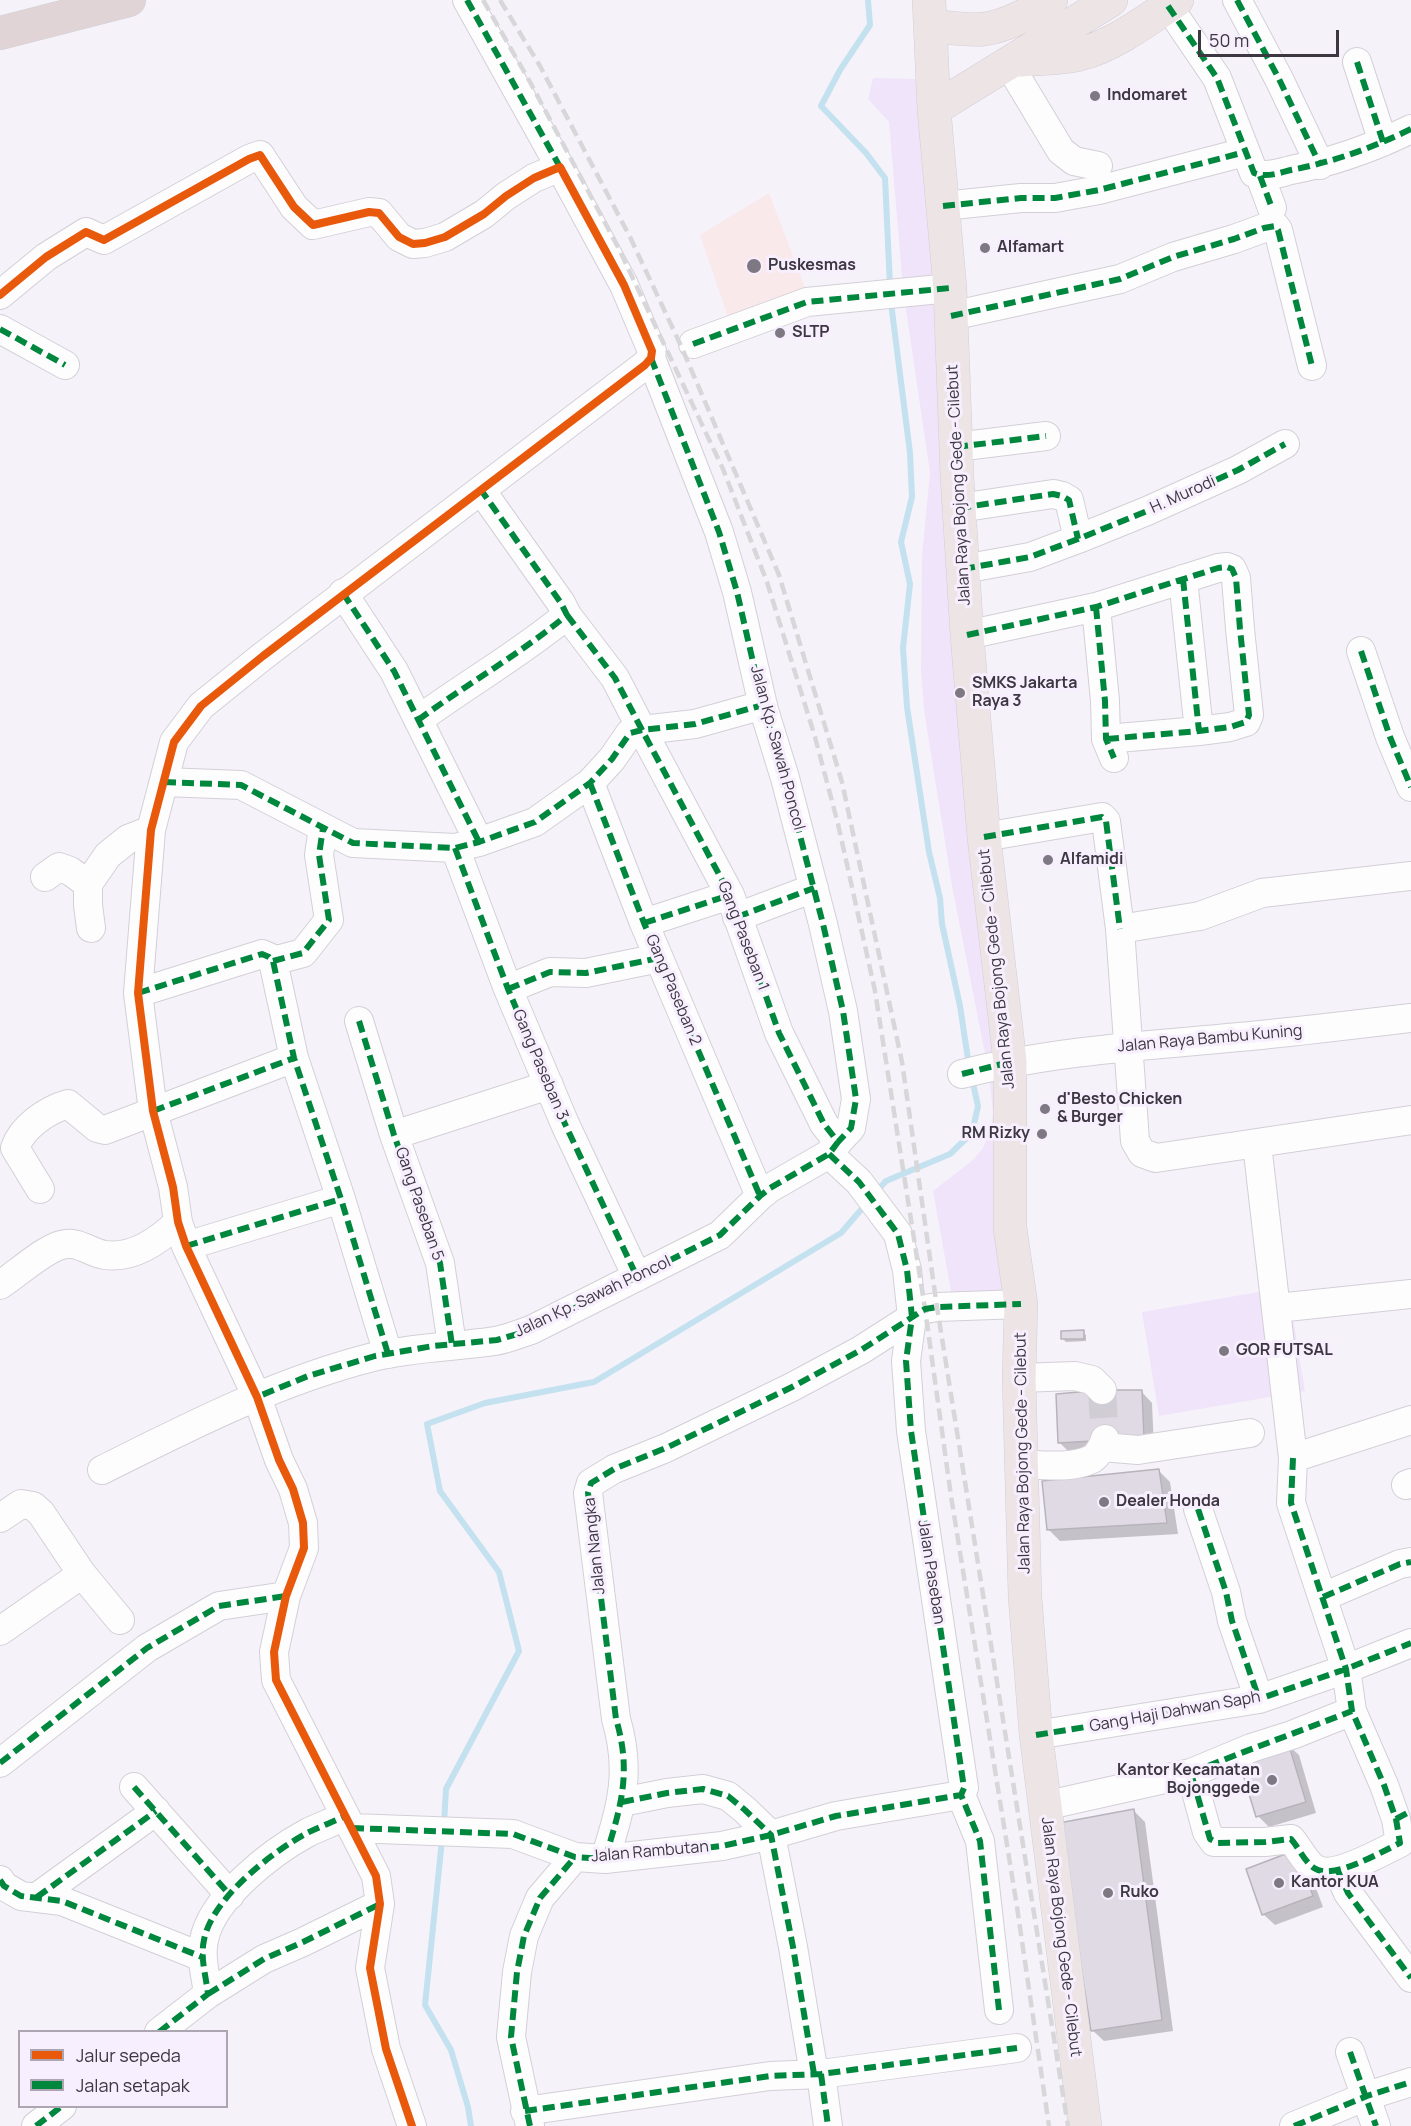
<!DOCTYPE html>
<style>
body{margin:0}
#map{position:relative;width:1411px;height:2126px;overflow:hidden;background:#f6f2fa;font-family:Manrope,sans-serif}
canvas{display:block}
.legend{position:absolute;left:18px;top:2030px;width:210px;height:78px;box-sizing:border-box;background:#f7eefe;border:2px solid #ada5b2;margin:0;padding:8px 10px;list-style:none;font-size:18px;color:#3d3741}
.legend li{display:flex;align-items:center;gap:12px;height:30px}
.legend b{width:30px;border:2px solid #ada5b2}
.scale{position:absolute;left:1198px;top:30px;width:141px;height:27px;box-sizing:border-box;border:3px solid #3d3741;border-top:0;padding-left:8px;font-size:18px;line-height:21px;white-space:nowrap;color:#3d3741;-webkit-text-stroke:4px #f7eefe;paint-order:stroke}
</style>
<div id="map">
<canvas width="1411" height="2126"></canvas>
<ul class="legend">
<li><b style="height:8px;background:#e8590c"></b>Jalur sepeda</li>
<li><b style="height:8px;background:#00873e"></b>Jalan setapak</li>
</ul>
<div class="scale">50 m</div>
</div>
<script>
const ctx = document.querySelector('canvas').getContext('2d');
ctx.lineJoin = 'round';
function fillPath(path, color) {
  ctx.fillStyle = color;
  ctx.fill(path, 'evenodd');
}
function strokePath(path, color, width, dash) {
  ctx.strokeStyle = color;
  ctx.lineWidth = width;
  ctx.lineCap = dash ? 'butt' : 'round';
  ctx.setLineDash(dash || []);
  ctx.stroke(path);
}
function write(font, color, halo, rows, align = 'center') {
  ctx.font = font + ' Manrope,sans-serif';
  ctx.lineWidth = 6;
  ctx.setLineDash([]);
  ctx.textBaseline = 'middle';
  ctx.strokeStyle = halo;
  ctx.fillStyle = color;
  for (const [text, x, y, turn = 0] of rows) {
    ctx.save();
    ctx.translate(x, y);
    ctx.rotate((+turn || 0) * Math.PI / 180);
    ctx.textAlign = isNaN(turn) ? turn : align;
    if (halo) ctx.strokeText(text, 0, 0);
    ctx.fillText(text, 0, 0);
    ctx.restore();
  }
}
fillPath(new Path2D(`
 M769,193l40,105 -79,25 -30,-88z`), '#f9e9ea');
fillPath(new Path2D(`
 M873,78l45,1 79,981 12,238 -57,-1 -19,-106 40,-31 10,-12 8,-19 2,-15 -4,-40 -37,-188 -28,-176 -3,-40 1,-114 8,-83 -27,-184 -14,-167 -21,-23z
 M1288,1287l17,104 -146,25 -17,-104z`), '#f0e4fa');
fillPath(new Path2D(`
 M1083,1332l3,3v6l-20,1 -3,-3z
 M1141,1391l11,12 2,46 -83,5 -12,-12z
 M1159,1471l11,11 8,52 -118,7 -12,-12z
 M1287,1744l12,11 17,58 -47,14 -11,-11z
 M1134,1811l11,11 28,209 -69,10 -12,-11z
 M1307,1864l16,43 -48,18 -12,-11z`), '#0003');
strokePath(new Path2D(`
 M868,0l2,25 -30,45 -19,36 45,47 19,25 5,108
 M891,303l19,150 2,44 -11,45 9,42 -7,64 4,59 22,145 11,46 2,26 18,82 9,60
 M876,1192l10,-11 64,-27 22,-21 6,-27 -6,-27
 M444,1824l2,-35 73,-138 -20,-79 -59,-81 -13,-67 58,-21 109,-21 247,-149 25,-29
 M442,1840l-17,165 26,45 17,57 3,19`), '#c3e1ee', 6);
const building = new Path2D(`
 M1084,1330v9h-23v-8z
 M1102,1390h40l2,48 -86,5 -2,-49z
 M1159,1469l8,54 -120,7 -5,-49z
 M1288,1742l18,60 -50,15 -18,-59z
 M1134,1809l28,211 -71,11 -32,-208z
 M1296,1850l17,46 -51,19 -16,-46z`);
fillPath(building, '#e0dae5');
strokePath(building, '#b7b3bb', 1.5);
strokePath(new Path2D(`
 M1102,1390l3,49`), '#d1cdd5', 28, [28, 14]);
const minor = new Path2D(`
 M467,0l93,167
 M1237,0l42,79 41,86
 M1168,6l49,72 37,95c12,5 25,0 37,-3 42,-8 81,-22 120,-41
 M1357,62l26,80
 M1008,63l53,88 13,10 24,5
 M1260,176l12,32
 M943,206l78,-8h34l44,-8 146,-38
 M0,295l46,-38 40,-25 18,8 145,-81 11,-4 34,52 19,18 56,-13 10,1 20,24 14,7 12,-1 20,-6 39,-23 22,-18 28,-18 26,-11 64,118 28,66 -1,7 -6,7 -382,291 -62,50 -27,36 -23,88 -13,163 15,118 20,76 5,35 8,24 71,151 22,63 14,29 10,34 1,25 -18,48 -12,56 2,28 100,196 4,28 -10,64 16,81 26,77
 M951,316l169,-37 53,-22 61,-18 30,-11 11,-2 3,4 34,136
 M0,329l65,36
 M693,344l114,-42 143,-14
 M651,358l68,174 18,60 27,118 21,68 38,146 20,87 13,88 -5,29 -13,14
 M956,447l90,-11
 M959,508l94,-14 9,2 7,4 9,39
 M963,569l67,-12 48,-18 69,-28 91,-41 47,-26
 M1183,579l16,152
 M343,593l51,78 85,171
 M1096,607l9,94 1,38 8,19
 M567,615l48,63 27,52 53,-6 68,-19
 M967,635l129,-28 122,-39 9,-1 5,2 4,9 4,51 9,86 -3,7 -16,5 -31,4 -93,8
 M1361,651l29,86 21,50
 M418,720c49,-36 102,-66 149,-105l-6,-12 -80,-113
 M590,783l54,140 116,273
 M984,837l118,-20 4,4 14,108 15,212 7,12 14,5 255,-38
 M455,848l53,141 57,135 72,153
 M45,877l14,-10 11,4 18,13
 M737,917l77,-29
 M644,923l86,-28
 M91,928l-3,-23v-21l20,-29 20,-16 23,-9
 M1120,929l80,-13 62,-23 149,-17
 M273,961l30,-8 26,-33 -10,-65 4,-27
 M508,989l42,-17 36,1 73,-15
 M138,993l124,-39 7,3 4,4 21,97 47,141 47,155
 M359,1021l35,114 46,128 12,82
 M962,1074c98,-25 198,-29 299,-39 50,-5 100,-11 150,-17
 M394,1135l155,-50
 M829,1154l30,28 39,52 9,36 5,47 -6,44 5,70 53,357 -3,7 19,46 19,169
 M40,1189l-25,-41c7,-21 32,-38 53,-44l29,24 8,2 189,-72
 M186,1246l155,-47
 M0,1285c17,-11 43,-35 61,-40 17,-5 29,8 44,10 28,4 55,-15 73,-33
 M1277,1308l134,-14
 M1019,1378l56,-2 17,4 10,10
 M1102,1447l36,3 112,-17
 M1293,1458l118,-38
 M1021,1464c22,1 50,5 71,-5 6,-4 11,-13 13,-20
 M102,1470c88,-44 176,-89 271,-113 40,-10 82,-10 122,-16 12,-2 24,-7 36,-11l189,-95 40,-39 10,-8 59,-34 9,-12 -14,-18 -45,-91 -49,-138 -88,-165 -12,3 -18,26 -22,24 -55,39 -56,20 -24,6 -102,-5 -112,-58 -77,-3
 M1406,1485l5,-2
 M1198,1509l28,83 6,29 27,78
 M0,1518l21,-14 12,2 8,7 41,61 38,46
 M1323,1597l77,-33 11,-2
 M0,1631l82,-57
 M1036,1735l223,-36 87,-30 65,-26
 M0,1763l147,-115 72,-42 67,-10
 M1191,1773l16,59 7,10h51l26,-3c8,9 13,22 23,29 18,13 67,-16 86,-25l-4,-24 -12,-34 -32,-74 -6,-42 -55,-166 2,-45 -36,-314
 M134,1787l96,108
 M622,1802l45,-9 36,-4 25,7 17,14 26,25 22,112 21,127
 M1044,1806l147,-33 60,-25 41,-13 60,-24
 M352,1828l161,6 62,23 30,2 117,-13 49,-11 65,-19 125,-21
 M605,1859c16,-53 27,-86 11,-140l-28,-226 3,-10 23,-14 52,-21 126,-61 69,-37 64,-41 12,-2 84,-3
 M1338,1871l10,22 63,85
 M0,1880l4,6 17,10 41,5 140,56
 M37,1897l119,-86
 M208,1994l56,-35 39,-17 77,-38
 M159,2032l49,-38c-2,-18 -8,-36 -4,-54 8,-42 68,-88 103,-107 12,-6 26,-11 38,-17
 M1350,2052l26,74
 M821,2074l7,52
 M525,2111l245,-35 51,-2 196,-26
 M36,2126l26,-20
 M530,2126l-19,-89 6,-65 7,-36 16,-38 35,-41
 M1294,2126l73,-30 44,-14`);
const major = new Path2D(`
 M929,0l5,109 16,179 7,188 10,159 17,202 26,225v166l11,76 -2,74 6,219 11,138 49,391
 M931,26c17,1 36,5 53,3 24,-3 47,-17 67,-29
 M1020,60c20,-2 42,-1 60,-6 33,-8 69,-35 97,-54
 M934,109l177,-109`);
const highway = new Path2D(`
 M0,33l129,-33`);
strokePath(minor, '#d3cfd7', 30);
strokePath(major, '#d1ced4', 34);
strokePath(highway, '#d1ced4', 34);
strokePath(minor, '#fefdfe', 28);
strokePath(major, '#ede4e6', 33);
strokePath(highway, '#e1d4d6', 33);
strokePath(new Path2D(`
 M483,0l47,82 89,167 104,220 44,113 48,155 23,87 37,167 50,318 26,187 66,411 32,219
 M500,0l40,66 90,171 52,111 97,227 63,207 60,280 35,245 131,819`), '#d7d6d9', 4.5, [12, 6]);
strokePath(new Path2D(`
 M467,0l93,167
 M1237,0l42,79 41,86
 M1168,6l49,72 37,95c12,5 25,0 37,-3 42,-8 81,-22 120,-41
 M1357,62l26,80
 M1260,176l12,32
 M943,206l78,-8h34l44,-8 146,-38
 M951,316l169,-37 53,-22 61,-18 30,-11 11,-2 3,4 34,136
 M0,329l65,36
 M693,344l114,-42 143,-14
 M651,358l68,174 18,60 27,118 21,68 38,146 20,87 13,88 -5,29 -13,14
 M956,447l90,-11
 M959,508l94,-14 9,2 7,4 9,39
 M963,569l67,-12 48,-18 69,-28 91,-41 47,-26
 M1183,579l16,152
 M343,593l51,78 85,171
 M1096,607l9,94 1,38 8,19
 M567,615l48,63 27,52 53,-6 68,-19
 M967,635l129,-28 122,-39 9,-1 5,2 4,9 4,51 9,86 -3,7 -16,5 -31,4 -93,8
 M1361,651l29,86 21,50
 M418,720c49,-36 102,-66 149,-105l-6,-12 -80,-113
 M164,782l77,3 112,58 102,5 24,-6 56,-20 55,-39 22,-24 18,-26 12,-3 88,165 49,138 45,91 14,18 -9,12 -59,34 -10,8 -40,39 -189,95 -34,10 -64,6 -58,10 -67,20 -51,21
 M590,783l54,140 116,273
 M984,837l118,-20 4,4 14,108
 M455,848l53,141 57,135 72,153
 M737,917l77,-29
 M644,923l86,-28
 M273,961l30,-8 26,-33 -10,-65 4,-27
 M508,989l42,-17 36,1 73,-15
 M138,993l124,-39 7,3 4,4 21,97 47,141 47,155
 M359,1021l35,114 46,128 12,82
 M962,1074l48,-12
 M153,1111l141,-53
 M829,1154l30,28 39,52 9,36 5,47 -6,44 5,70 53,357 -3,7 19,46 19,169
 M186,1246l155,-47
 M1293,1458l-2,45 55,166 6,42 32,74 12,34 4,24c-19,9 -68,38 -86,25 -10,-7 -15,-20 -23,-29l-26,3 -47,1 -8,-4 -19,-66c53,-22 107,-41 161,-62
 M1198,1509l28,83 6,29 27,78
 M1323,1597l77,-33 11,-2
 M1036,1735l223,-36 87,-30 65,-26
 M0,1763l147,-115 72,-42 67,-10
 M134,1787l96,108
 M622,1802l45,-9 36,-4 25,7 17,14 26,25 22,112 21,127
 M1396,1819l15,-8
 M352,1828l161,6 62,23 30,2 117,-13 49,-11 65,-19 125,-21
 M605,1859c16,-53 27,-86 11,-140l-28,-226 3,-10 23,-14 52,-21 126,-61 69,-37 64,-41 12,-2 84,-3
 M1338,1871l10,22 63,85
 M0,1880l4,6 17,10 41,5 140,56
 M37,1897l119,-86
 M208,1994l56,-35 39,-17 77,-38
 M159,2032l49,-38c-2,-18 -8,-36 -4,-54 8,-42 68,-88 103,-107 12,-6 26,-11 38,-17
 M1350,2052l26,74
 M821,2074l7,52
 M525,2111l245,-35 51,-2 196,-26
 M36,2126l26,-20
 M530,2126l-19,-89 6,-65 7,-36 16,-38 35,-41
 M1294,2126l73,-30 44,-14`), '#00873e', 6, [12, 6]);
strokePath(new Path2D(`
 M0,295l46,-38 40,-25 18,8 145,-81 11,-4 34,52 19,18 56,-13 10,1 20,24 14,7 12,-1 20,-6 39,-23 22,-18 28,-18 26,-11 64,118 28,66 -1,7 -6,7 -382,291 -62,50 -27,36 -23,88 -13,163 15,118 20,76 5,35 8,24 71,151 22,63 14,29 10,34 1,25 -18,48 -12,56 2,28 100,196 4,28 -10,64 16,81 26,77`), '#e8590c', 8);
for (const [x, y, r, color] of [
 [1095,96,6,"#7e7882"],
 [985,248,6,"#7e7882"],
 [754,266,8,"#7e7882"],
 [780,333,6,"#7e7882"],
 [960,693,6,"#7e7882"],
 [1048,860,6,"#7e7882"],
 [1045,1109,6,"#7e7882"],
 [1042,1134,6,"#7e7882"],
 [1224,1351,6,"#7e7882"],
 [1104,1502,6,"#7e7882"],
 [1272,1780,6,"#7e7882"],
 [1279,1883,6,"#7e7882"],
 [1108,1893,6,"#7e7882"]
]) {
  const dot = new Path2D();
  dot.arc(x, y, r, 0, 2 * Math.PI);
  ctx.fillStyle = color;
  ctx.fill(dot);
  strokePath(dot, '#f7eefe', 2);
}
write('bold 16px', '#3d3741', '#f7eefe', [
 ["Indomaret",1107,96],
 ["Alfamart",997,248],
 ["Puskesmas",768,266],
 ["SLTP",792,333],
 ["SMKS Jakarta",972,684],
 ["Raya 3",972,702],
 ["Alfamidi",1060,860],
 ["d'Besto Chicken",1057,1100],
 ["& Burger",1057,1118],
 ["RM Rizky",1030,1134,"right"],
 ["GOR FUTSAL",1236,1351],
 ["Dealer Honda",1116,1502],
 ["Kantor Kecamatan",1260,1771,"right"],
 ["Bojonggede",1260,1789,"right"],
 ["Kantor KUA",1291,1883],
 ["Ruko",1120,1893]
], 'left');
write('16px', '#3d3741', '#f7eefe', [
 ["Jalan Raya Bojong Gede - Cilebut",959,485,-93],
 ["H. Murodi",1183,495,-24],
 ["Jalan Kp. Sawah Poncol",777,748,75],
 ["Gang Paseban 1",743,936,69],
 ["Jalan Raya Bojong Gede - Cilebut",997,969,-96],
 ["Gang Paseban 2",673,990,67],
 ["Jalan Raya Bambu Kuning",1210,1039,-5],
 ["Gang Paseban 3",540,1065,67],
 ["Gang Paseban 5",419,1204,71],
 ["Jalan Kp. Sawah Poncol",593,1297,-25],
 ["Jalan Raya Bojong Gede - Cilebut",1023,1453,-91],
 ["Jalan Nangka",595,1546,-96],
 ["Jalan Paseban",931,1572,81],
 ["Gang Haji Dahwan Saph",1175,1712,-10],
 ["Jalan Rambutan",650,1852,-5],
 ["Jalan Raya Bojong Gede - Cilebut",1061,1937,83]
]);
</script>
